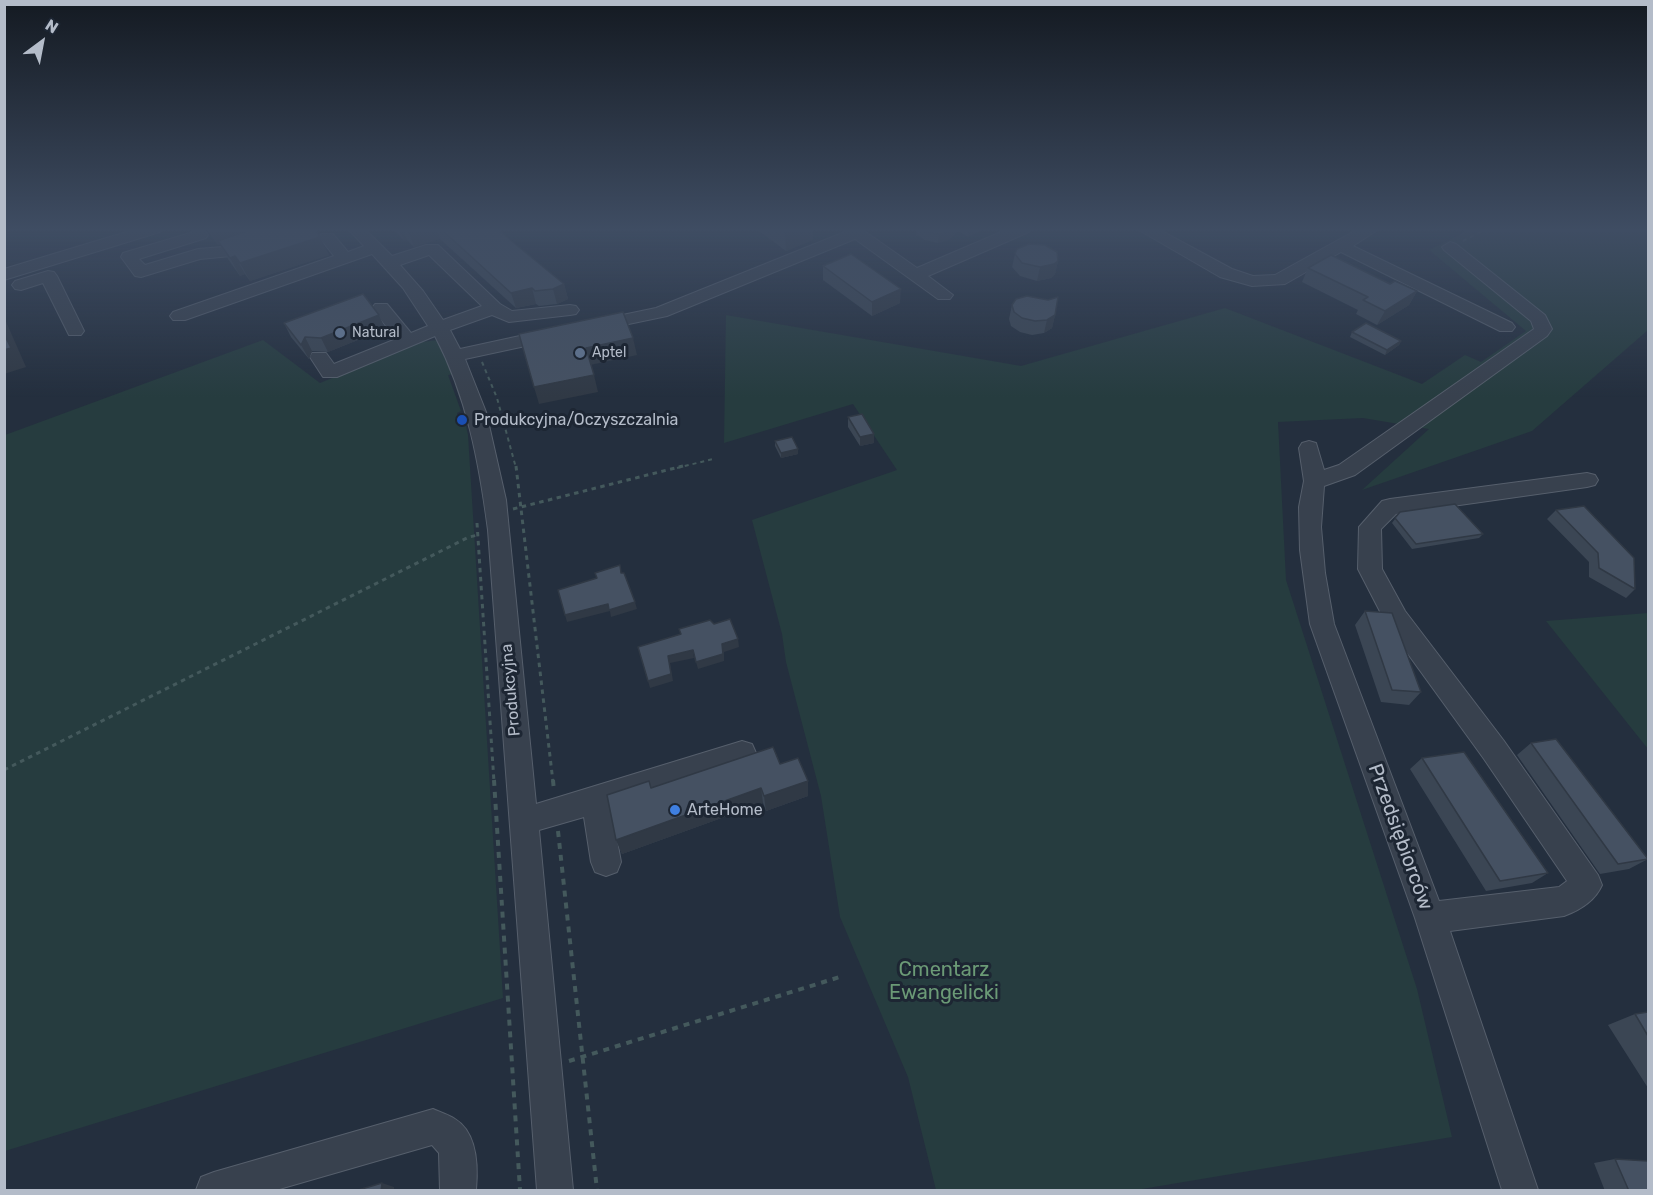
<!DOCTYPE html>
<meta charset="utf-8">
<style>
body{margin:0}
#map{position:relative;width:1653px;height:1195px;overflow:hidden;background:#242f3e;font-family:Rubik,sans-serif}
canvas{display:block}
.frame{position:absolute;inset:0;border:6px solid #b4bcc9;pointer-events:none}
.north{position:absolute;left:12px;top:12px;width:60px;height:60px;-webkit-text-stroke:4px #1d2633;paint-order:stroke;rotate:32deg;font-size:16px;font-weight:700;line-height:24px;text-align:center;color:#b4bcc9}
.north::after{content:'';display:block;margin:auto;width:21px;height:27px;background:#b4bcc9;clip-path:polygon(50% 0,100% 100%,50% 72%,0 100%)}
</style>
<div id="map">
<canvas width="1653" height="1195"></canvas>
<div class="frame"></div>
<div class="north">N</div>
</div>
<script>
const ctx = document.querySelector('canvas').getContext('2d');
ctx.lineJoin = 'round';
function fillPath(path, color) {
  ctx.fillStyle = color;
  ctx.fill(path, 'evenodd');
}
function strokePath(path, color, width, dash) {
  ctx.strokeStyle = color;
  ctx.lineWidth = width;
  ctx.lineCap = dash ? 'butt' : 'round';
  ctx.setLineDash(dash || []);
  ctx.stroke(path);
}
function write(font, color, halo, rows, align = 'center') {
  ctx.font = font + ' Rubik,sans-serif';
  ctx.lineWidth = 6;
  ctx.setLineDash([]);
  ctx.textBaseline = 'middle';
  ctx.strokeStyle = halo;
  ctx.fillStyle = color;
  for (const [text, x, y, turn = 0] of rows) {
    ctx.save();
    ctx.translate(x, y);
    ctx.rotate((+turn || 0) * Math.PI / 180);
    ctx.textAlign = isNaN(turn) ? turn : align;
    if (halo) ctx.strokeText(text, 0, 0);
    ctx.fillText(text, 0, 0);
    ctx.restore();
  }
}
fillPath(new Path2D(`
 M1470,229h178v101l-116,101 -170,59 67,-61 -66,-11 -85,4 8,158 131,409 35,148 -316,53h-200l-28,-113 -68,-160 -19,-121 -35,-134 -4,-28 -30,-114 145,-50 -44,-66 -129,39 2,-128 295,51 204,-58 197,76 43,-29 16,7 45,-31 -97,-81z
 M263,340l57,43 101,-41 17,-2 15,34 -5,1 13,36 -4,2 4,14 5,-1 2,9 35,563 -498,153v-716z
 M1648,613v136l-102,-128z`), '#263c3f');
const minor = new Path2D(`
 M136,229h26l-2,3 -156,48v-11z
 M278,229h25l-2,3 -70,24 -31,3 -59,18 -6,-1 -14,-19 2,-4 77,-23 6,2 2,3 -2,3 -67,21 6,6 53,-16 25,-2z
 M348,229h17l27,27 34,-11h12l62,59 12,7 58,-6 6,1 3,4 -3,4 -6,1 -61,7 -17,-7 -42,15 10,19 92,-20 6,2 3,4 -3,4 -93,20 21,53 20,88 30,304 206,-63 10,3 4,9 -4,9 -141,46 10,54 -4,10 -11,4 -11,-4 -4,-10 -7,-45 -45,13 34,360h-36l-49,-660c-9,-68 -21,-133 -53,-194l-98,41h-14l-13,-20 2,-4h14l8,11 62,-25 -24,-31 3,-4h12l24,29 17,-7 -25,-38 -31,-34 -187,66h-12l-3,-4 3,-4 161,-56 -15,-19 2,-3h12l15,18 16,-6zM429,255l53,51 -39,14 -20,-29 -23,-26z
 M1008,229h23l-2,3 -101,44 25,19 -3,4h-12l-83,-60 -188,77 -72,15 -6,-1 -3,-4 3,-4 67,-14 196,-79 11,1 54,38z
 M1137,229h21l74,40 21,7 22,-1 83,-46h21l-26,17 159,77 3,4 -3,4h-12l-159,-79 -56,32 -33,2 -32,-9z
 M1450,242l6,2 89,71 7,14 -5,7 -192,139 -31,11 -3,41 4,46 9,51 105,277 120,-14 8,-6 -83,-122 -97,-134 -29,-56 1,-42 23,-26 8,-2 197,-26 8,2 3,5 -3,5 -8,2 -191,27 -15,15 1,40 23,42 99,130 94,134 4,10c-7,16 -22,25 -38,31l-114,15 88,259h-36l-87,-272 -105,-294 -10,-74 -1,-43 5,-26 -5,-33 3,-5 7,-2 7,2 8,27 15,-5 195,-136 -3,-8 -87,-71 -2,-3z
 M48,271l6,1 3,4 27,55 -3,4h-12l-26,-52 -22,7 -6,-1 -3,-4 3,-4z
 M433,1109c7,3 16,6 22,10 23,14 23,49 21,71h-36l-1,-37 -7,-8 -156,45h-80l5,-13 13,-5z`);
strokePath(minor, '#565f6c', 2);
strokePath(new Path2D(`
 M1463,241l23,-12
 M482,362l15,36 19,70
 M677,468l36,-9`), '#44595c', 2, [4, 4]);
strokePath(new Path2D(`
 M516,466l37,316
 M513,509l170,-43
 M477,523l17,259
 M4,770l465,-233 9,-2`), '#44595c', 3, [4.5, 4.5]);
strokePath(new Path2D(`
 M494,780l26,410
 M553,780l1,11
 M558,831l39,359
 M569,1061l274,-85`), '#44595c', 4, [6, 6]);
fillPath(minor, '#38414e');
fillPath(new Path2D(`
 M206,229h108l15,26 -79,26 -5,-7 -5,2 -12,-17 -8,-15 -2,1z
 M393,229h104l67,55 4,15 -11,5 -18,2 -3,-2 -20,4 -76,-69 -26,8 -7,-7 -3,1z
 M756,229h57v11l-27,11z
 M917,229h67l-16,8 -10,-6 -9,9 -11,3 -14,-3 -6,-5 -2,2z
 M1015,254l43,7 -3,13 -4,4 -14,3 -17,-5 -8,-9z
 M823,266l77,37 -28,13 -49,-36z
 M1308,268l82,16 27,7 -8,14 -32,20 -21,-11 2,-4 -56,-28z
 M1012,305l43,10 -3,13 -8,5 -12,2 -12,-3 -9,-6 -2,-7z
 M379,315l6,14 -57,23 -16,-1 -3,8 -18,-22 -7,-14z
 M1352,332l49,9 -2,4 -14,10 -35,-18z
 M848,417l26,17v9l-14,3 -12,-19z
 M775,441l23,8v5l-17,4 -6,-12z
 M1556,510l79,79 -9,9 -37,-21v-15l-42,-43z
 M1400,512l83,22 -4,4 -67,11 -20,-26z
 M1365,611l56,81 -12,13 -28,-3 -26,-77z
 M1531,743l117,116 -19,10 -29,5 -83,-119z
 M1422,758l126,115 -16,10 -46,8 -76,-122z
 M780,764l28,17v15l-42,15 -3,-8 -141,51 -6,-14 35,-52z
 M1648,1012v76l-40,-63 27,-11z
 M1615,1159l33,32h-43l-11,-28z`), '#3b4654');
fillPath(new Path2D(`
 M218,229h51l-51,16 -8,-13z
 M400,229h3l4,11 -3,1z
 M415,229h22l3,10 -26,8 -6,-16z
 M796,229h17v11l-27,11 -1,-18z
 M917,229h1v6l-2,2z
 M951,229h7v2l-9,9 -11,3 1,-9z
 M969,229h15l-16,8z
 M320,237l9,18 -79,26 -10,-18z
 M235,256l10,18 -5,2 -10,-18z
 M1058,261l-3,13 -4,4 -14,3 3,-14z
 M564,284l4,15 -11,5 -4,-15z
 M532,288l4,16 -20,4 -5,-15z
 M901,289l-1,14 -28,13v-14z
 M1417,291l-8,14 -32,20 8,-14z
 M379,315l6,14 -57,23 -7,-14z
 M1055,315l-3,13 -8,5 3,-13z
 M4,317l22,50 -22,7z
 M305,337l7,14 -3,8 -8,-14z
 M633,338l4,17 -47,10 -4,-17z
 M1401,341l-2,4 -14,10 2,-5z
 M594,375l4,17 -59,12 -5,-17z
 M874,434v9l-14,3v-9z
 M798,449v5l-17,4v-5z
 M635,602l2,7 -26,8 -1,-6 -43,11 -2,-7 43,-11z
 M738,639l1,8 -15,5v9l-26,8 -2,-7 26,-18z
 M693,650l1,8 -24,5 3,18 -23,7 -2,-7 20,-25z
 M808,781v15l-42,15 -2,-15z
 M761,788l2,15 -141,51 -6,-14z
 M382,1183l12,4v4h-13z`), '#303945');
const building = new Path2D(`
 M252,229h62l6,8 -80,26 -5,-7 -5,2 -12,-17z
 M441,229h56l67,55 -11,5 -18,2 -3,-3 -21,5z
 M780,229h16l-11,4z
 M922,229h29l-1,2 -11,3 -14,-2z
 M1029,244l16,1 12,7 1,9 -4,3 -14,3 -18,-4 -7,-9 2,-5z
 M851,254l50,35 -29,13 -49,-36z
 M1331,255l59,29 5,-3 22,10 -32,20 -22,-11 5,-3 -60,-29z
 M363,294l16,21 -58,23 -16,-1 -4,8 -17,-22z
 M1027,296l21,4 10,-3 -3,18 -8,5 -12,1 -13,-3 -8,-6 -2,-7 4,-6z
 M623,312l10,26 -47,10 8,27 -60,12 -15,-53z
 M1366,323l35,18 -14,9 -35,-18z
 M4,334l7,14 -7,2z
 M862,414l12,20 -14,3 -12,-20z
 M792,437l6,12 -17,4 -6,-12z
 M1455,504l28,30 -67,10 -21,-26 5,-6z
 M1584,506l50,52 1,31 -36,-21 -1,-15 -42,-43z
 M620,565l1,8h3l11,29 -26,8 -1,-6 -43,11 -7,-25 39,-12 -2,-5z
 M1365,611l27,2 29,79 -29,-2z
 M730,619l8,20 -16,5 1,10 -27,8 -3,-12 -25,6 3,18 -23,7 -10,-34 43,-13 -2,-5 31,-9 4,4z
 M1556,739l92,120 -30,5 -87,-121z
 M773,747l7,17 18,-6 10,23 -44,15 -3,-8 -145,52 -9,-45 42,-14 2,7z
 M1464,752l84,121 -48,8 -78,-123z
 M1648,1012v24l-13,-22z
 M1615,1159l33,2v30h-19z
 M382,1183l-1,8h-26z`);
fillPath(building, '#455162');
strokePath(building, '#303945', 1.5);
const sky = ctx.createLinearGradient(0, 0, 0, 397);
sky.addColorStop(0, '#141a22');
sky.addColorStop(0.58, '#3f4d63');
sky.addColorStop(1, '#3f4d6300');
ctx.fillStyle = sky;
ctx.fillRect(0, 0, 1653, 397);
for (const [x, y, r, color] of [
 [340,333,6,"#5c6f8a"],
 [580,353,6,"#5c6f8a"],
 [462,420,6,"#1a4fb4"],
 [675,810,6,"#3f7fe0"]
]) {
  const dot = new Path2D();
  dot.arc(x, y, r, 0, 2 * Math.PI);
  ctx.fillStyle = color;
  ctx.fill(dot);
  strokePath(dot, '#1d2633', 2);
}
write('14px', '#b4bcc9', '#1d2633', [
 ["Natural",352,333],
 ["Aptel",592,353]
], 'left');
write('16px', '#b4bcc9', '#1d2633', [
 ["Produkcyjna/Oczyszczalnia",474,420],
 ["ArteHome",687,810]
], 'left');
write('16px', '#b4bcc9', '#1d2633', [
 ["Produkcyjna",511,690,-95]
]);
write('20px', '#b4bcc9', '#1d2633', [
 ["Przedsiębiorców",1400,837,70]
]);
write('20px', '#6b9a76', '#1d2633', [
 ["Cmentarz",944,970],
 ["Ewangelicki",944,993]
]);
</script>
